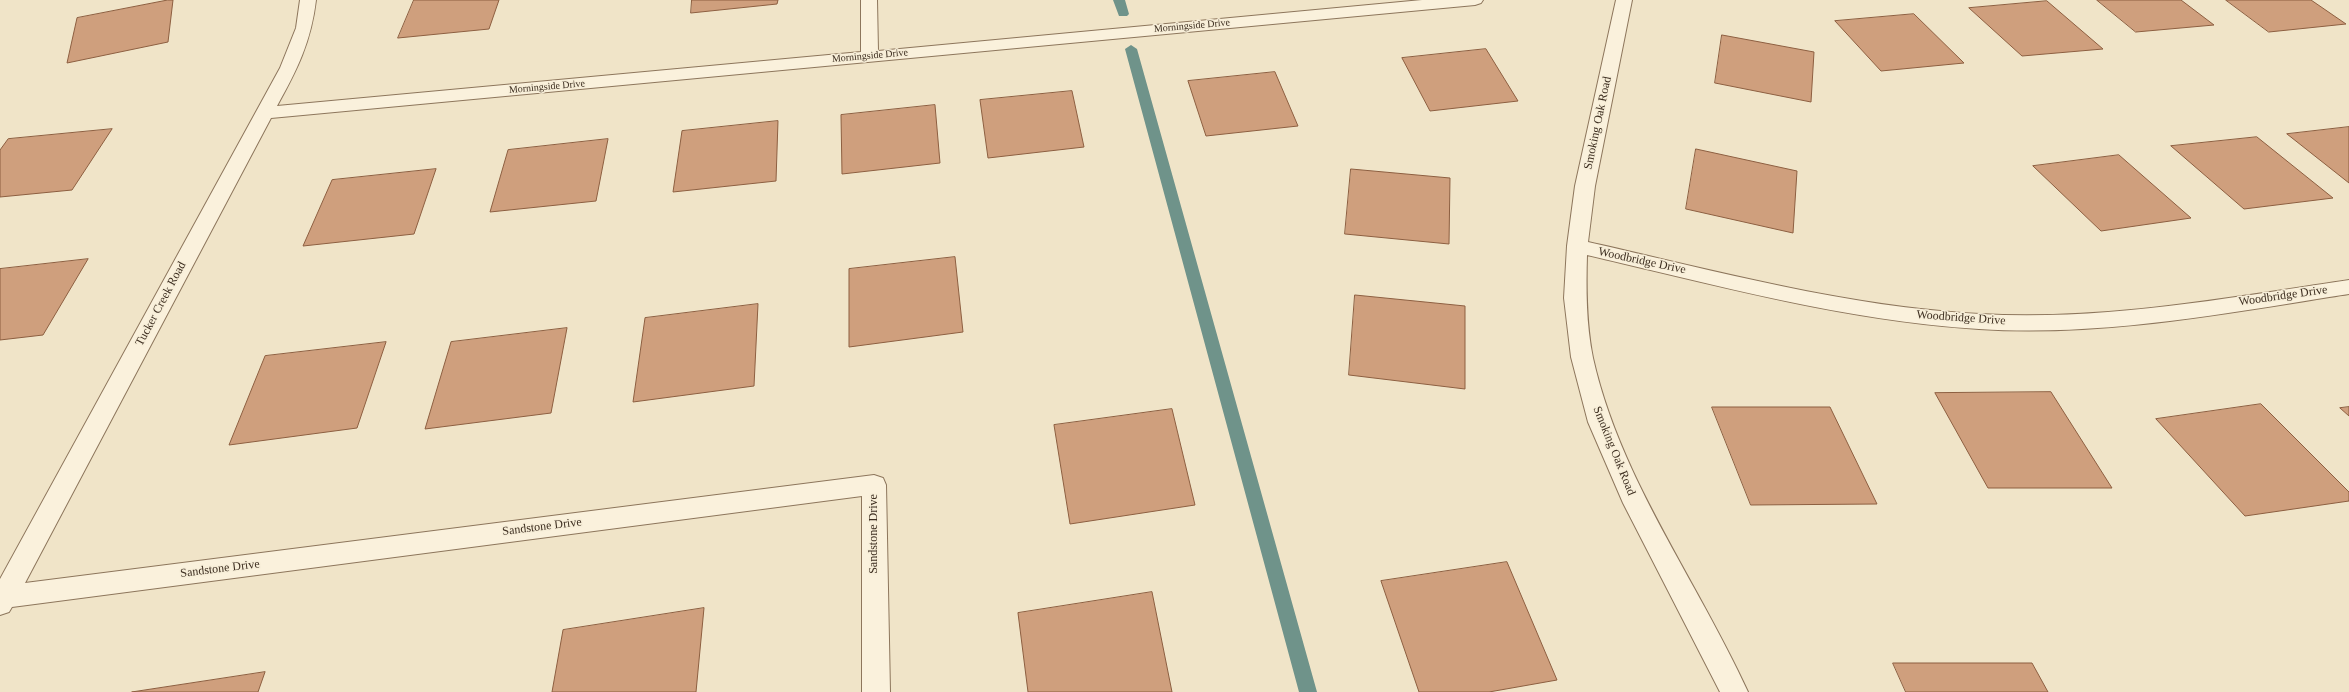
<!DOCTYPE html>
<style>
body{margin:0}
canvas{display:block;background:#f0e4c8}
</style>
<canvas width="2349" height="692"></canvas>
<script>
const ctx = document.querySelector('canvas').getContext('2d');
ctx.lineJoin = 'round';
function fillPath(path, color) {
  ctx.fillStyle = color;
  ctx.fill(path, 'evenodd');
}
function strokePath(path, color, width, dash) {
  ctx.strokeStyle = color;
  ctx.lineWidth = width;
  ctx.lineCap = dash ? 'butt' : 'round';
  ctx.setLineDash(dash || []);
  ctx.stroke(path);
}
function write(font, color, halo, rows, align = 'center') {
  ctx.font = font + ' "Times New Roman",serif';
  ctx.lineWidth = 3;
  ctx.setLineDash([]);
  ctx.textBaseline = 'middle';
  ctx.strokeStyle = halo;
  ctx.fillStyle = color;
  for (const [text, x, y, turn = 0] of rows) {
    ctx.save();
    ctx.translate(x, y);
    ctx.rotate((+turn || 0) * Math.PI / 180);
    ctx.textAlign = isNaN(turn) ? turn : align;
    if (halo) ctx.strokeText(text, 0, 0);
    ctx.fillText(text, 0, 0);
    ctx.restore();
  }
}
fillPath(new Path2D(`
 M1113,0h12l4,14 -2,2h-8z
 M1131,45l6,4 180,643h-18l-174,-643z`), '#6f938a');
const building = new Path2D(`
 M168,0h5l-5,42 -101,21 10,-45z
 M414,0h85l-10,29 -91,9z
 M692,0h86l-1,4 -86,9z
 M2097,0h84l33,25 -78,7z
 M2226,0h85l35,24 -77,8z
 M2047,1l56,48 -81,7 -53,-48z
 M1914,14l50,49 -83,8 -46,-50z
 M1722,35l92,17 -3,50 -96,-19z
 M1486,49l32,52 -88,10 -28,-53z
 M1275,72l23,54 -92,10 -18,-55z
 M1072,91l12,56 -96,11 -8,-58z
 M935,105l5,58 -98,11 -1,-59z
 M778,121l-2,60 -103,11 9,-61z
 M2349,127v56l-62,-49z
 M112,129l-40,61 -72,7v-47l8,-11z
 M2257,137l76,61 -89,11 -73,-63z
 M608,139l-12,62 -106,11 18,-62z
 M1696,149l101,22 -4,62 -107,-24z
 M2119,155l72,63 -90,13 -68,-65z
 M436,169l-22,65 -111,12 29,-66z
 M1351,169l99,9 -1,66 -104,-10z
 M955,257l8,75 -114,15v-78z
 M88,259l-45,76 -43,5v-71z
 M1355,295l110,11v83l-116,-14z
 M758,304l-4,82 -121,16 12,-84z
 M567,328l-16,85 -126,16 26,-87z
 M386,342l-29,86 -128,17 36,-89z
 M2051,392l61,96h-124l-53,-95z
 M2261,404l88,88v9l-104,15 -89,-97z
 M1712,407h118l47,97 -126,1z
 M2349,407v9l-9,-8z
 M1172,409l23,96 -125,19 -16,-99z
 M1507,562l50,118 -68,12h-70l-38,-111z
 M1152,592l20,100h-144l-10,-79z
 M704,608l-8,84h-144l11,-62z
 M1893,663h139l16,29h-142z
 M265,672l-7,20h-126z`);
fillPath(building, '#cf9f7d');
strokePath(building, '#8d5f41', 1);
const street = new Path2D(`
 M300,0h16c-5,42 -19,70 -39,106l584,-54v-52h16l1,51 544,-51h61l-2,3 -6,2 -1204,113 -246,465 849,-108 9,3 3,7 4,207h-28v-196l-850,111 -3,5 -9,3v-36l280,-511 16,-40z
 M1616,0h16l-37,186 -7,56c129,29 259,65 392,72 124,7 247,-16 369,-34v14c-122,19 -246,43 -370,35 -133,-8 -263,-44 -392,-74 -1,34 -1,69 6,103 27,121 104,222 155,334h-28l-97,-189 -35,-81 -17,-65 -7,-59 3,-52 8,-60z`);
strokePath(street, '#8d765c', 2);
fillPath(street, '#faf1dc');
write('10px', '#3d2e20', '#f7eed8', [
 ["Morningside Drive",1192,26,-5],
 ["Morningside Drive",870,56,-5],
 ["Morningside Drive",547,87,-5]
]);
write('12px', '#3d2e20', '#f7eed8', [
 ["Smoking Oak Road",1598,123,-78],
 ["Woodbridge Drive",1642,261,12],
 ["Woodbridge Drive",2283,296,-8],
 ["Tucker Creek Road",161,304,-62],
 ["Woodbridge Drive",1961,318,4],
 ["Smoking Oak Road",1614,451,68],
 ["Sandstone Drive",542,527,-7],
 ["Sandstone Drive",874,534,-90],
 ["Sandstone Drive",220,569,-7]
]);
</script>
